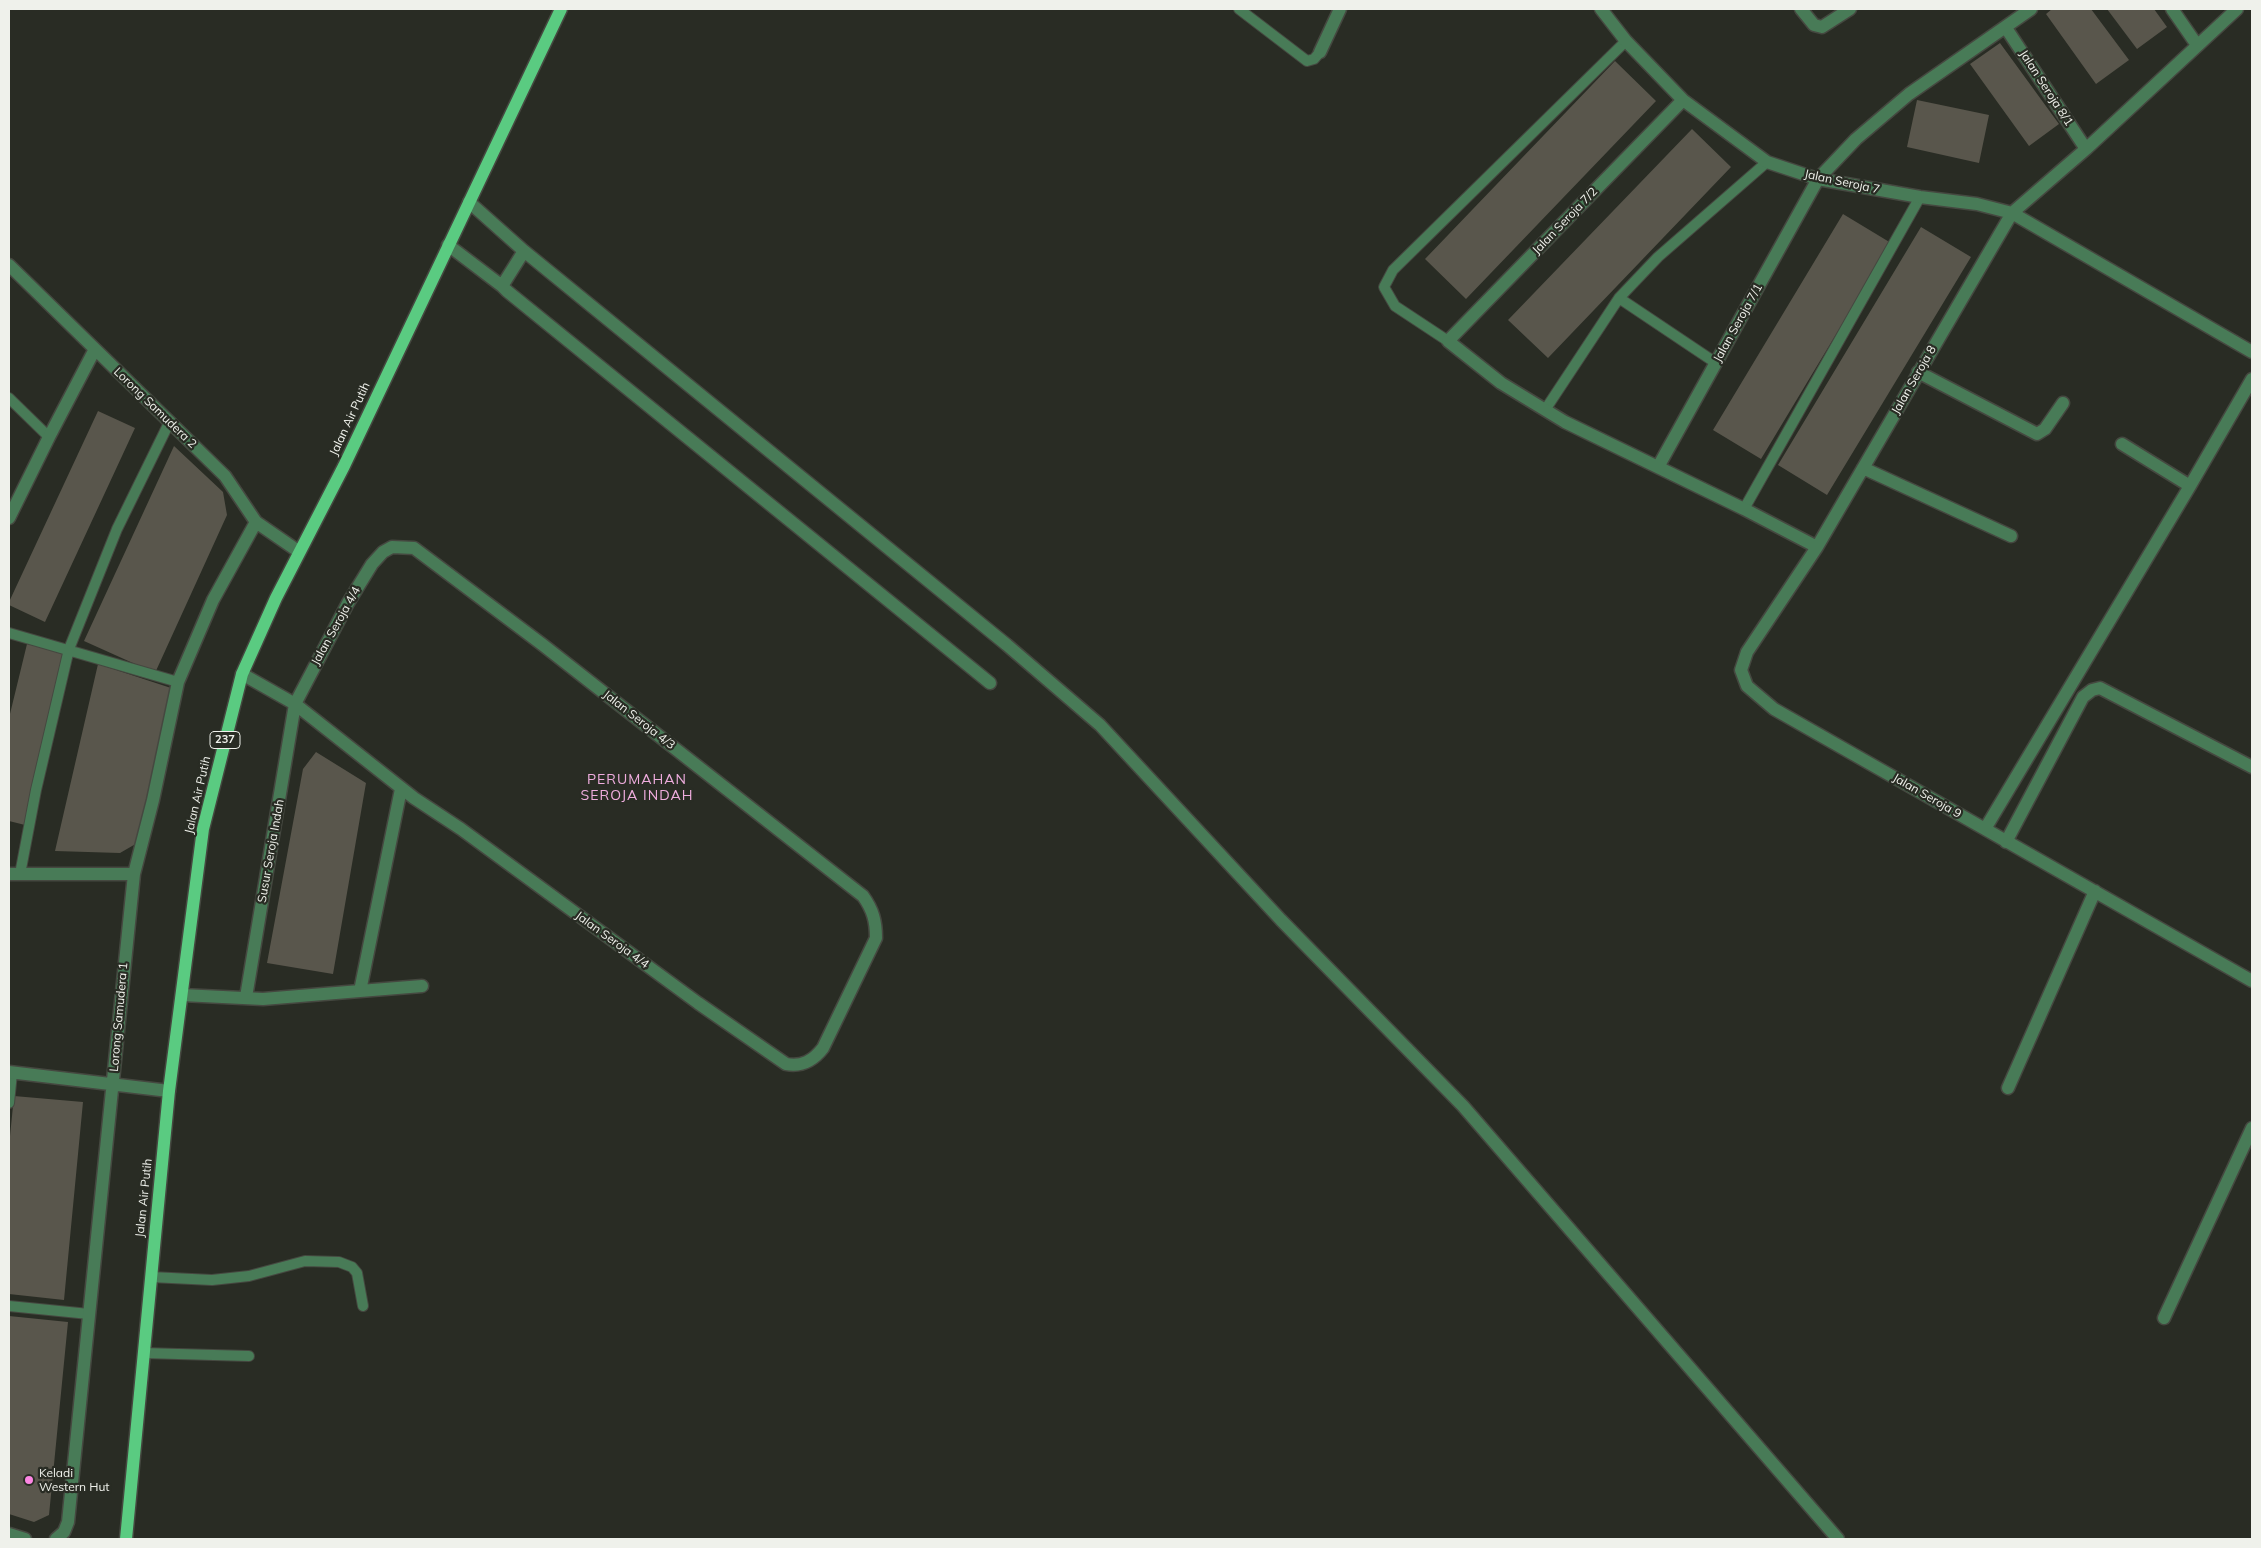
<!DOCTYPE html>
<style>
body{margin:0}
#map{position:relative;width:2261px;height:1548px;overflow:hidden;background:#292c24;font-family:Mulish,sans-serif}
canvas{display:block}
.frame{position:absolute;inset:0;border:10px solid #eff1eb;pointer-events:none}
</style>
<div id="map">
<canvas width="2261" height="1548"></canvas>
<div class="frame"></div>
</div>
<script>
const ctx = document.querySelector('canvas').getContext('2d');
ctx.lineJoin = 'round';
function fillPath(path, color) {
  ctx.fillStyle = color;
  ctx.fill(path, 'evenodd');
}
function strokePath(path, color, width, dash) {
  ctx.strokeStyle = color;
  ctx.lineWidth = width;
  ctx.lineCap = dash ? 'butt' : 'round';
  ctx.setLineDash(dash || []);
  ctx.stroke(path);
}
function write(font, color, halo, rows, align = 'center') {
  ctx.font = font + ' Mulish,sans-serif';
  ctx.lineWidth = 4.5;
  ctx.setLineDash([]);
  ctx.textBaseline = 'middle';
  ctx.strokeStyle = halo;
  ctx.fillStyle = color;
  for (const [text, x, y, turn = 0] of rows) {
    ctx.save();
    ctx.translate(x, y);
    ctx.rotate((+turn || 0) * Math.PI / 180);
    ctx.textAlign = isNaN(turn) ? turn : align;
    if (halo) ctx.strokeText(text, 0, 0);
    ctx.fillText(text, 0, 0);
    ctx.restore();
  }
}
fillPath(new Path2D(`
 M2052,9h39l38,51 -33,24 -50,-70z
 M2107,9h47l13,18 -30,22z
 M2000,43l59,81 -30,22 -59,-82z
 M1615,61l41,40 -190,198 -41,-40z
 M1917,100l72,15 -10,48 -72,-16z
 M1692,129l39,38 -183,191 -40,-38z
 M1843,214l48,29 -130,216 -48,-29z
 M1921,227l50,30 -144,238 -49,-30z
 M98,411l37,17 -90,194 -36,-17v-3z
 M174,446l49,46 4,23 -72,158 -71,-32z
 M27,644l40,9 -42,172 -16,-4v-103z
 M98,664l73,24 -32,154 -19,11 -65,-2z
 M316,752l50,31 -33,191 -66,-11 36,-194z
 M14,1096l69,6 -19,198 -55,-6v-148z
 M9,1316l59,6 -19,193 -15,7 -25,-8z`), '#59564c');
const lane = new Path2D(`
 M1239,9l68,52 7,-2 6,-7
 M1619,298l97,65
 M1448,341l-53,-35 -11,-19 9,-17 233,-229
 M9,398l40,39
 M1545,410l74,-112 39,-41 109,-95
 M1744,509l176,-312
 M9,633l169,49
 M20,874l16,-84 33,-141 48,-120 53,-108
 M9,1103l3,-30
 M151,1277l61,3 37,-4 56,-15 34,1 13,5 5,6 6,33
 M9,1306l80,8
 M143,1353l106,3`);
const street = new Path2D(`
 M1601,9l25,32 57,59 84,62 51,17 102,18 57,7 35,9 240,139
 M1801,9l13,16 8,2 28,-18
 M2172,9l25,36
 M2237,9l-151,140 -74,64 -195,334 -70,105 -6,18 6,16 27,23 478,272
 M2006,28l80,121
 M1320,52l20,-43
 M1683,100l-235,241 53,42 64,39 179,87 73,38
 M469,202l55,49 483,394 93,80 181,195 182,186 375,433
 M448,245l54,41
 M524,251l-22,35 5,5 483,392
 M9,265l216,211 31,46 42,29
 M1918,372l119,62 8,-5 18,-26
 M2122,444l68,42
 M1658,467l160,-288 38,-40 53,-45 122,-85
 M1863,468l148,68
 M9,518l40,-81 45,-86
 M242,674l53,30 119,94 47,31 237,174 88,61c16,3 27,-3 37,-16l53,-110c0,-17 -3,-28 -13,-42l-320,-251 -129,-97 -22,-1 -9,5 -11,12 -24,39 -53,101 -49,293
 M1985,829l205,-343 62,-107
 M2006,842l77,-145 9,-7 8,-2 152,79
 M9,874h125
 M360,991l62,-5
 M182,995l81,4 97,-8 41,-202
 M9,1072l160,19
 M2008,1088l87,-197
 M2164,1318l88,-190
 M9,1534l16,5
 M56,1539l8,-7 4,-10 66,-648 19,-74 25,-118 35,-82 43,-78`);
const primary = new Path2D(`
 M126,1539l43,-448 34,-262 39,-155 34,-76 68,-132 217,-457`);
strokePath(lane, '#454840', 12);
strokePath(street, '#454840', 15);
strokePath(primary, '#454840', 15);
strokePath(lane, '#487b57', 10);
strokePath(street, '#487b57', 12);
strokePath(primary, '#5acb81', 12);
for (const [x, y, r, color] of [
 [29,1480,5,"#fd86e3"]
]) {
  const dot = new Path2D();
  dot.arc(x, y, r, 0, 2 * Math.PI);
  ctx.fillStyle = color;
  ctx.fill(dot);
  strokePath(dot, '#292c24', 2);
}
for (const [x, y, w] of [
 [225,740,30]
]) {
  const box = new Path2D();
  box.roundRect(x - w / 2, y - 8.5, w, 17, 4);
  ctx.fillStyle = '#292c24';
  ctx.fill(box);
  strokePath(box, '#eff1eb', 1);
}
write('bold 11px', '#eff1eb', null, [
 ["237",225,740]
]);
write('12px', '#eff1eb', '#292c24', [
 ["Jalan Seroja 8/1",2046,88,57],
 ["Jalan Seroja 7",1842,182,12],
 ["Jalan Seroja 7/2",1565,221,-46],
 ["Jalan Seroja 7/1",1738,323,-61],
 ["Jalan Seroja 8",1914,380,-60],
 ["Lorong Samudera 2",155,408,44],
 ["Jalan Air Putih",350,419,-65],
 ["Jalan Seroja 4/4",336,626,-61],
 ["Jalan Seroja 4/3",639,720,38],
 ["Jalan Air Putih",198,795,-77],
 ["Jalan Seroja 9",1927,796,30],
 ["Susur Seroja Indah",271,851,-80],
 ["Jalan Seroja 4/4",612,940,36],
 ["Lorong Samudera 1",119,1017,-85],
 ["Jalan Air Putih",144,1198,-84]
]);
write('12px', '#eff1eb', '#292c24', [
 ["Keladi",39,1473],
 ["Western Hut",39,1487]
], 'left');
ctx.letterSpacing = '1px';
write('14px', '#efadde', '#292c24', [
 ["PERUMAHAN",637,780],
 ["SEROJA INDAH",637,796]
]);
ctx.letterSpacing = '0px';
</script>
